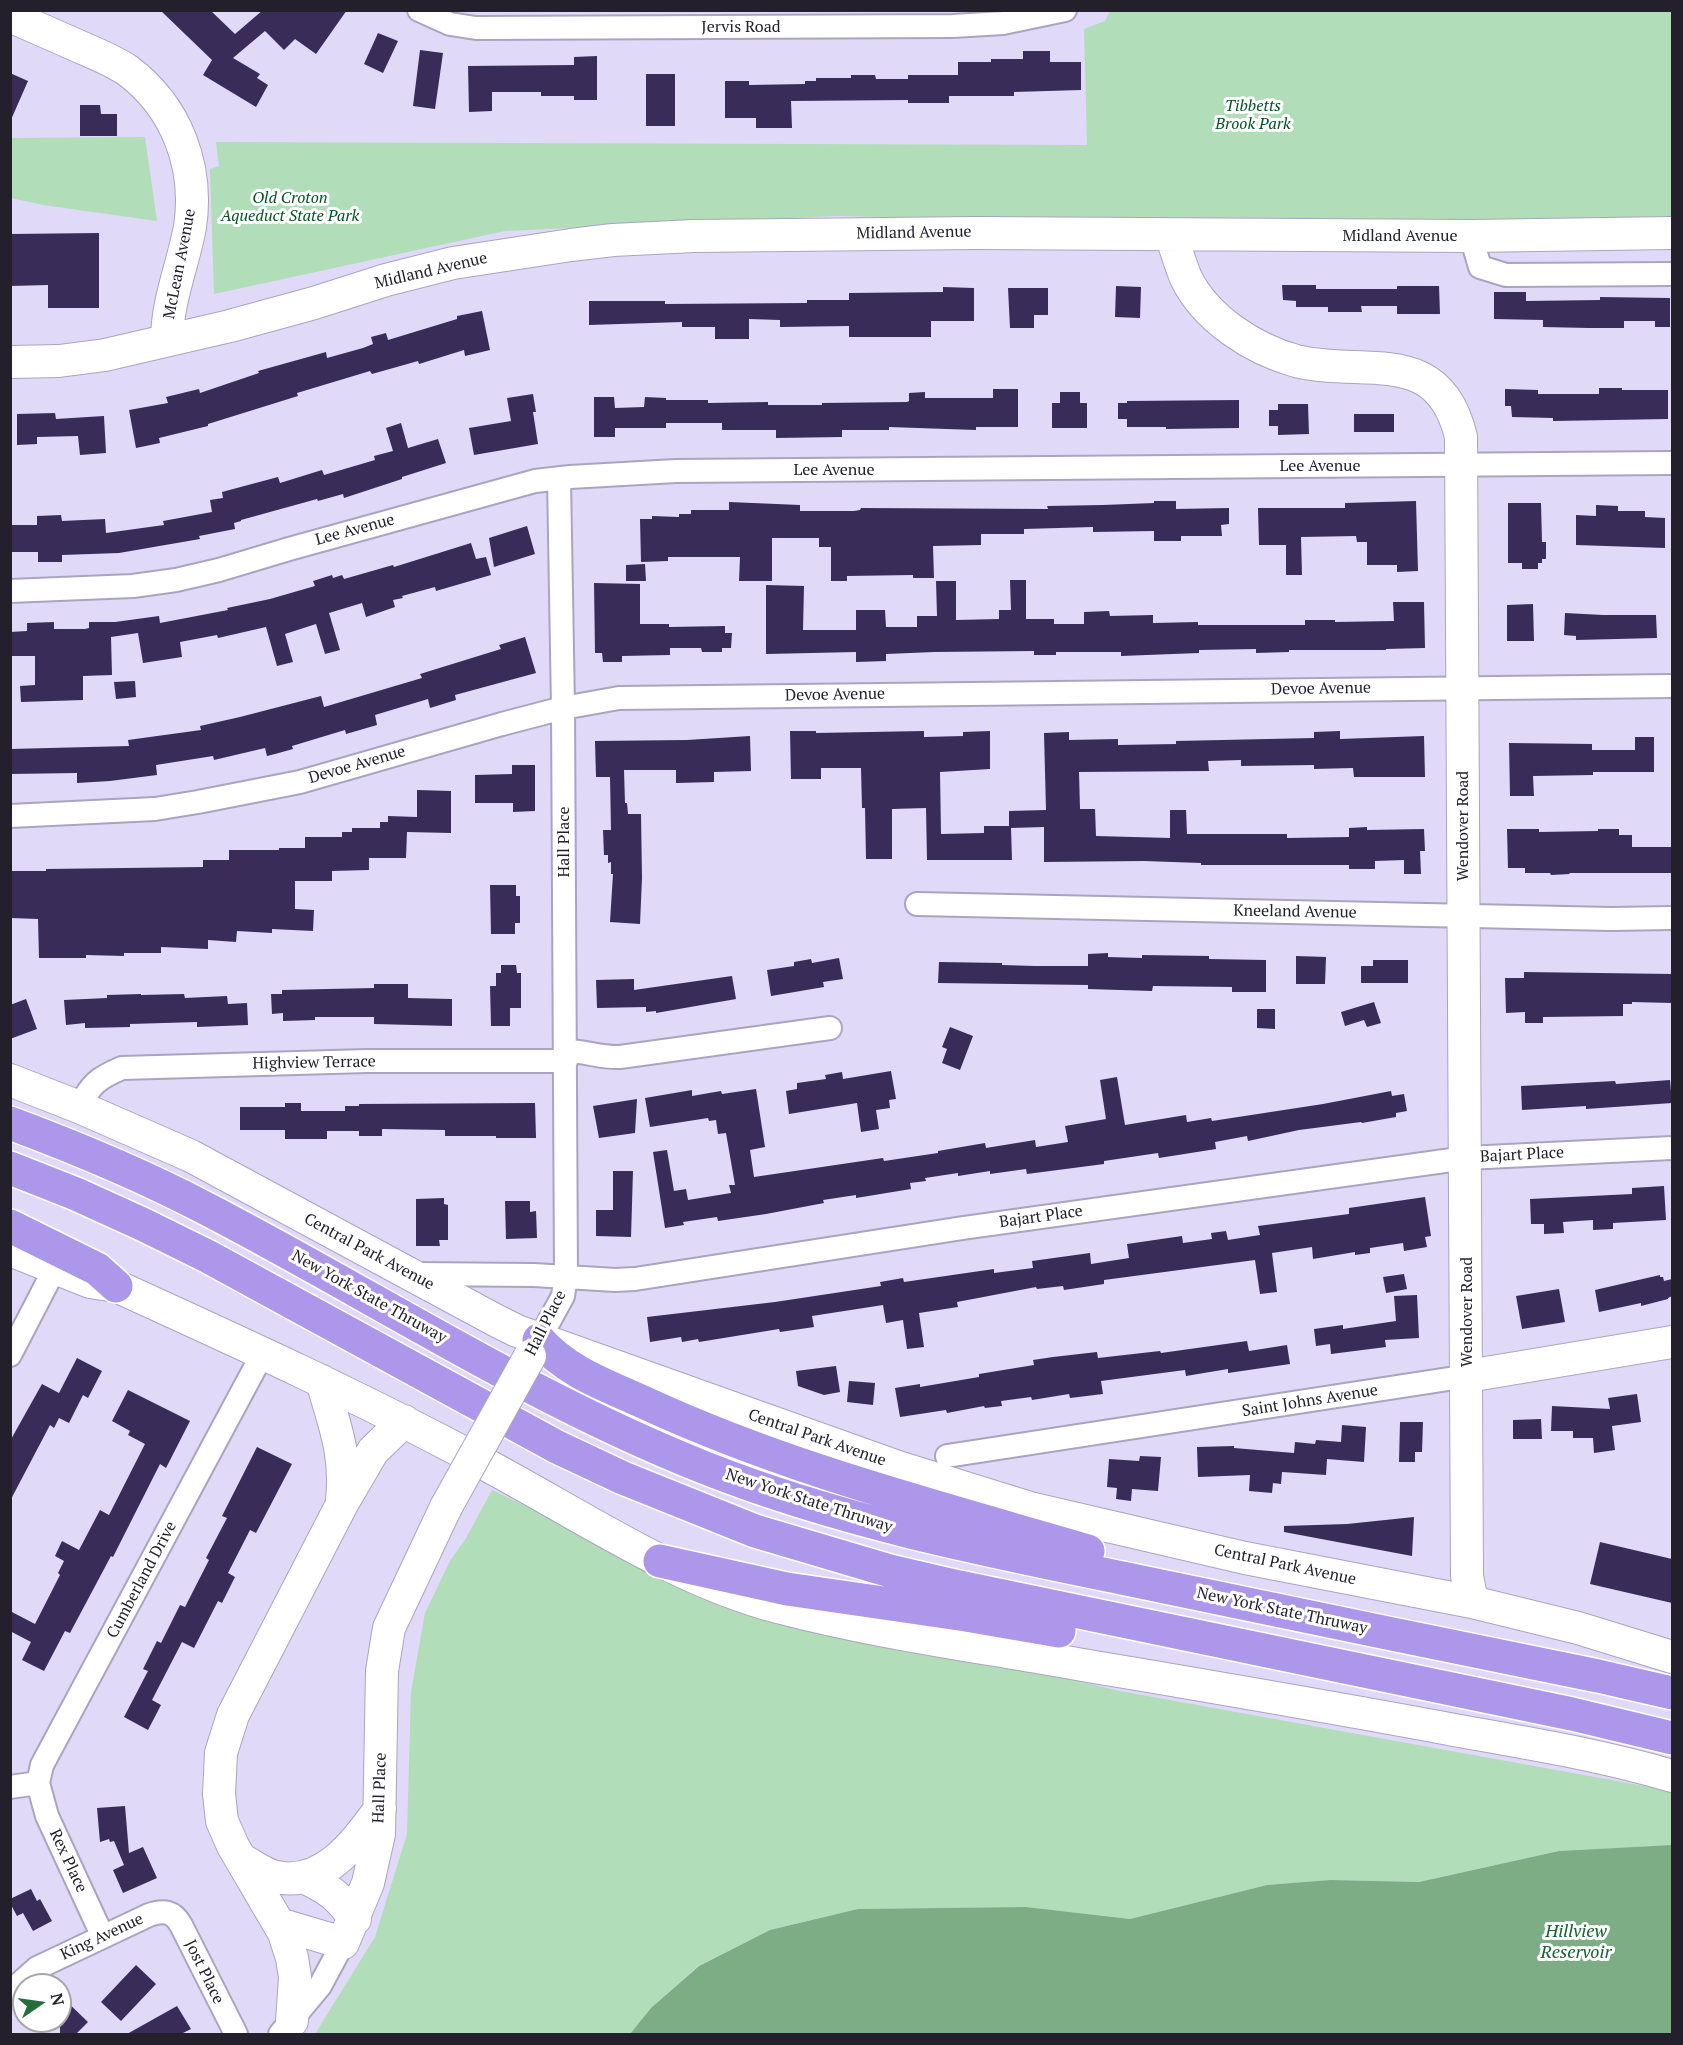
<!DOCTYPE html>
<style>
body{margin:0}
#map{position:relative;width:1683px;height:2045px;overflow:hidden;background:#e0d9f8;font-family:"PT Serif",serif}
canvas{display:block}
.frame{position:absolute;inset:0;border:12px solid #23202c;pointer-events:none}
.north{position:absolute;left:12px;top:1973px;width:60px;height:60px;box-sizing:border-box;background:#fff;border:2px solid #a7a6ab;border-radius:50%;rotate:77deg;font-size:16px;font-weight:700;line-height:24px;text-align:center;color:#23202c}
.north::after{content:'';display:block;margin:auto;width:21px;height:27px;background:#256d3a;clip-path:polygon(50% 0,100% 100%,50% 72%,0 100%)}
</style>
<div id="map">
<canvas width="1683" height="2045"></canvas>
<div class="frame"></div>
<div class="north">N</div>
</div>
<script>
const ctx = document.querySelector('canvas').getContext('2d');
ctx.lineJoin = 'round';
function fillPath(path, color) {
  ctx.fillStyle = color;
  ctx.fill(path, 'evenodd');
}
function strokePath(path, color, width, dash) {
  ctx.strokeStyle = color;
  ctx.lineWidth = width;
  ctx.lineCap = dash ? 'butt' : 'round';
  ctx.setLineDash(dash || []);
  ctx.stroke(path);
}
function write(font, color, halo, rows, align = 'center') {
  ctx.font = font + ' "PT Serif",serif';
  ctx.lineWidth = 6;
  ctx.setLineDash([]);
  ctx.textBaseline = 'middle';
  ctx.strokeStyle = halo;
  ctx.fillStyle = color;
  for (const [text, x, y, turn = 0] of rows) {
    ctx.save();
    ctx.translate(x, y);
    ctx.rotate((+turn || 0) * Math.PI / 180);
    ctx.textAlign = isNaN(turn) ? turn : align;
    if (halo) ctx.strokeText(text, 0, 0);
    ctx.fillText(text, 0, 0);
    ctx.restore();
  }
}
fillPath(new Path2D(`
 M1110,11h562v207l-583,3 -254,-5 -330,15 -291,63 -4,-125 9,-3 -3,-24 871,3 -3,-116 21,-8z
 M145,137l12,84 -114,-16 -32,-7v-60z
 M492,1490l136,64 117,49 375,88 552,100v54l-113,6 -140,31 -89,-2 -63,5 -137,34 -104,-12 -168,2 -88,21 -72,36 -47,42 -21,26h-315l60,-97 32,-103 4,-142 14,-79 25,-52 15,-21z`), '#b1ddb9');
fillPath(new Path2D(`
 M1672,1845v189h-1042l21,-26 48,-42 71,-36 88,-21 168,-2 104,12 137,-34 63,-5 89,2 140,-31z`), '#7cad85');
fillPath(new Path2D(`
 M160,10h50l25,24 28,-24h84l-31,44 -21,-15 -11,11 -19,-19 -32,27 27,16 -3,4 11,7 -12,22 -53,-32 9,-15z
 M378,33l20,8 -15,32 -19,-9z
 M420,50l23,3 -8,56 -22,-3z
 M1023,51h27v11h31v28l-67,2v4h-65v7h-41v-3l-117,1 1,27h-36v-10h-31v-37h24v4l56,-1v-3h11v-3h35v-3h24l1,4h32v-4h50v-13h33v-3h32z
 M597,56v44h-23v-4h-33v-4h-49v19l-23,1 -1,-46 106,-1v-8z
 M10,73l18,8 -18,41z
 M646,74h29v52h-29z
 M80,105h20l1,9h16v22h-37z
 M99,233v75h-51v-23l-38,1v-52z
 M1282,285h34v4h81v-3h42l1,28h-43v-8h-36l1,6h-34v-5h-32v-6l-13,-1z
 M1116,286l25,1 -1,31 -25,-1z
 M943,287l31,1v33h-43v16h-82v-11l-69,1v-7l-31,-1v20h-34v-12h-33v-5l-93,3v-24h76v3l142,-1v-3h42v-7l94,-1z
 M1008,288h40v27h-14v13h-24z
 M1494,292h32v9l74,-1v-3l70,1v29h-15v-6h-31v7h-35l-46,-1v-7l-49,-1z
 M482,311l8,39 -25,6 -1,-6 -45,14 -1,-3 -46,13 -2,-3 -73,22 1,3 -90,28v2l-49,12 1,5 -24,5 -7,-38 39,-7 -2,-6 33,-8 1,4 59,-20 -1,-2 68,-19 1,6 36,-10 10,-4 -2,-7 15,-4 2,7 69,-21v-3z
 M1599,388h23v2h46v29l-115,2v-3l-41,-1 -1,-11h-6v-17l33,1v4h61z
 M993,389h25v38h-42v3l-87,-3v3h-47v7l-66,1v-8h-54v-7h-56v5h-51v9h-21v-40h20l1,11 29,-1 1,-10 21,1v2h42v3l60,-1v3h54v-2l85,-1 2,-1v-8l16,-1v6h68z
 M1060,392h20v11h7v25h-35v-25h8z
 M533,394l3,18h-3l5,32 -64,11 -5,-27 42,-7 -4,-23z
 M1239,400v28l-73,1v-2h-39v-8h-9v-16h9v-2z
 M1278,404h30l1,30 -31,1v-9h-9v-16h9z
 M55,413l1,6 48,-3 2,37 -26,2 -2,-19 -41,1v7l-20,1v-31z
 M1354,414h40v18h-40z
 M401,423l7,25 30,-9 8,24 -44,14v2l-58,19 -1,-4 -25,7 -1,-2 -76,21v1l-7,2 1,6 -36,7 1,3 -81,14 -57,2v7h-24v-10h-28v-27h27v-9l24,-1 1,6 43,-2 1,14 58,-8 -1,-4 49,-9 -2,-12 13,-2 -1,-6 56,-15 2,6 42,-13 2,5 51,-15 -1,-4 19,-5 -7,-23z
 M1154,501h22v8l53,-1v16l-8,1 1,11h-41v5h-27v-10l-61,1v-5l-69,2v5h-43v11l-48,1 1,32h-21v-3l-66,1v5h-16v-34h-12v-9h-47v43h-33l1,-24h-72v4l-27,1 -1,-43h12v-3l27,1v-3h12v-4h38v-8l71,3v6h54l6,-1 1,-2 187,1 -1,-3 56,-1 51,-2z
 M1416,501l2,70 -21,1v-7h-30v-23h-10l-1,-6 -55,1 1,38h-16v-30h-27l-1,-37h87v-5z
 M1508,503h33l1,39h4v17h-4v4h-4v6h-16v-6h-14z
 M1596,505l22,1v5h27v6l20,1v30l-89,-3v-30l20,1z
 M527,526l8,28 -41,13 -5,-29z
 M471,543l5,16 10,-2 5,18 -55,16 -1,-4 -33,9 1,2 -10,2 2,7 -29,10 -4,-14 -33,10 11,37 -15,4 -9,-30 -31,10 8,28 -16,4 -11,-39 -48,11 -1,-3 -37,7 2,15 -39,6 -5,-30 -27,4 1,38 -29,1v24l-62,2 -1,-16 15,-1v-29h-25v-24l17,-1v-8l27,-1v7h31l4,-1v-6h26l44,-6 1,7 68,-13 -1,-2 43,-9 45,-13 -2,-5 19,-6 1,3 9,-3 2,4 49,-14 1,2z
 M645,564l1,17h-20v-16z
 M1010,580h16v39h28v5h30v-12l25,-1 1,5 43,-1v8l45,-1v3h107v-5h30v2l59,-1 -1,-19h31l1,46 -39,1v1h-97v2l-33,1v-4l-57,1v3l-78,3v-4h-65v3h-22v-4l-100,1 -48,2v7l-30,1v-10l-90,2v-69l38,1 -1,44h53v-20h29l1,17h31v-11h20l-1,-35h20v39l43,-1v-9h12z
 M594,583l46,1v40h29v3l56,-1v7h7l-1,15h-9v4h-20l-1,-4h-31v7l-48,1v6h-19l-1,-9h-7z
 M1533,604l1,37h-27v-36z
 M1565,613l38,2h53l1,23 -81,2v-4l-12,-1z
 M525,637l11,36 -81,22 1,5 -26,8 -2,-9 -53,16 2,10 -31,9 -1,-4 -53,16 1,3 -18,5 -8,2 -2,-8 -51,12 -1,-4 -57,9 1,10 -47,6 -33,2v-10l-67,1v-25l119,-3 -1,-6 73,-10 -1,-4 40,-9 81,-21 3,11 98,-29 -2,-4 81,-25 -2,-4z
 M135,681l1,16 -20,2 -2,-17z
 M790,731h26v2l108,-2v6l39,-1v-4l27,-1v38l-50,3 1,62 43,-1v-7h25v-15l37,-1 -2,-77 25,-1v8l49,-1v6l58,-1v-3l138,-3v-6l26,-1v8l84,-3 1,41h-71l-1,-9 -39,1v-4l-73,1v-6l-33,1 1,10 -130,1 1,37h15l1,27 74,2v-28h16l1,24h100v4l62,-1v-9l18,-1v3l57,-1 1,22h-5l1,23h-17v-14l-29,1v8h-26v-4h-148v-2l-57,-2 -100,1v-35l-33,1 1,32h-85l-1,-52 -34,1v50h-26l-1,-51h-3l-1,-40h-40v11h-30z
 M750,736l1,35 -37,1v10l-38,1v-13h-52l1,33h2l1,11h13l1,64 -2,46 -30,-2 3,-48h-2v-12l-3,1v-8h-4l-1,-25h8l-1,-53h-14l-1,-36 92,-1z
 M1635,737h19v35h-61v3l-60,1 1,20h-24l-1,-53 83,1v6h43z
 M512,765h23v46l-22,1v-9h-38v-28l37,-1z
 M417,790l34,1v42l-44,-1 -1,26h-37v12l-37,1v10h-37v28l19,1 -1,21 -41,-2v4l-35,-2 -1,11 -28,-2v9l-47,-2v6h-37v3l-38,-1v3h-47l-1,-39 -28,-1v-47h36v-2l157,-2v-7h26v-10h50v-2h26v-11h37v-5h10v-4h28v-6h8v-6l29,1z
 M1507,829h32v3l59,-1v-2h21v6h13v12h40v26h-103l1,1 -19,1 -1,-2h-25v-5h-17z
 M490,885h26v11h4v27h-5v11h-24z
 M1108,953v4l34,1v-3l67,1v3l57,1v32h-34v-5l-79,-1 -1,5 -64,-2v-4l-150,-2 1,-21 63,1v2l33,1h53v-12z
 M1296,956l30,1 -1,27h-29z
 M839,958l4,21 -20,3 1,5 -53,9 -4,-26 27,-4v-4l17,-3 1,4z
 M1373,960h35v23h-47v-17h12z
 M501,965h15l1,8h4v35h-11v18h-19l-1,-40h6v-13h5z
 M1524,972l148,2v29l-40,-1v2h-9v12l-80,1v6h-18v-11l-19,1 -1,-35h19z
 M732,976l4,23 -80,14v-2l-10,1v-5l-49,1 -1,-28 38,-1v11z
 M374,984h34v14l44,1v27l-78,-2v-7h-59v3l-32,1v-8l-11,1 -1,-20h11v-4l92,-2z
 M141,994v1l43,-1 1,4 42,-2 1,8 19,-1 1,22 -51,2v-5l-67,2v3l-45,1v-5l-19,2 -2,-25 43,-2v-3z
 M26,999l11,30 -27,10v-34z
 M1374,1002l7,21 -14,4 -3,-7 -19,6 -4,-14z
 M1257,1009h18v20l-18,-1z
 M950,1027l23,9 -13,34 -18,-7 5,-14 -5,-2z
 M891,1071l5,28 -7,1 1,8 -14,2 3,19 -18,3 -4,-29 -68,11 -3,-23 11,-2v-6l29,-4 -1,-4 17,-3 1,7z
 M1117,1077l8,48 61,-10 1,7 24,-4 1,3 111,-17 68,-13 1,5 12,-2 3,17 -11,2v4l-34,6 -1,-1 -62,8 -51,11 -1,-5 -32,6 1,7 -57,9 -1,-5 -54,8v3l-77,10 -1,-5 -36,5v-3l-32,5v-3l-33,5 1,3 -16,2 1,6 -55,9v-3l-33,5 1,3 -58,11 -48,7 -1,-4 -34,5 1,3 -19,3 -12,-76 14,-2 7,41 12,-2 2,11 43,-7 -2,-8h6l-9,-52 -8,1 -2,-14 -7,1 -1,-3 -58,9 -5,-29 47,-8v6l29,-5 1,3 34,-5 9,58 -15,3 4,27 129,-19 1,3 54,-8v-2l47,-8 1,5 49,-8 1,7 32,-5 -3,-16 41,-7 -6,-39z
 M1670,1080l2,23 -86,6v-3l-64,4 -1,-24 94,-5 1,3z
 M637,1099l-2,34 -36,5 -6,-32z
 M285,1103h16v8h44v-5h14v-2l176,-1 1,35h-40v-2h-51v-6l-63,-1v7h-23v-5h-32v8h-42v-9h-45v-23h45z
 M613,1171h20l-2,66 -35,-1v-26h17z
 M1664,1186l2,34 -53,3v6l-20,1v-10l-30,2 1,11 -20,1v-10h-13l-1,-25 102,-5v-6z
 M1425,1197l6,39 -6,1 2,10 -23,4 -1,-8 -33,5v5l-15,2v-3l-42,7 -1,-12 -40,6 5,39 -17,2 -5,-34 -151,20v4l-40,6 -1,-4 -26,3 -1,-2 -79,15 1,5 -39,6 5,34 -17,2 -4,-29 -17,3 -3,-18 -71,11 2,11 -34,5 -1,-3 -80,13 -1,-3 -16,3 -1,-5 -31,5 -3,-25 128,-15 106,-16 -1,-4 23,-4 1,4 90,-13v4l39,-5 -1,-7 58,-8 1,11 38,-6 -2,-14 55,-8 1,7 29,-4 -1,-6 15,-2 2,9 32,-5 -2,-9 91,-12v-6z
 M444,1198v6l4,1v35h-9l1,6h-24v-47z
 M505,1201h25v11l6,-1 1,27 -31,1z
 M1404,1274l3,15 -21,4 -3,-16z
 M1660,1275v2h3l1,4 8,-2v17l-4,2v1l-27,7v-3l-42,9 -4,-22z
 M1559,1289l6,33 -43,7 -6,-33z
 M1417,1295l2,43 -34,2 1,7 -55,7 -1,-10 -14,2 -2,-17 29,-4v4l53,-8 -2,-25z
 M1247,1341l2,10 38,-6 3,19 -62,9v-4l-42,7 -1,-6 -84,11 2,13 -33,4 -1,-4 -37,6 -1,-3 -30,4 1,5 -17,2 -1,-2 -37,7 -1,-3 -46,7 -5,-29 25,-4v3l59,-10v-3l55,-9 -1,-5 20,-3 44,-5 1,6 62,-7 1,2z
 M77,1358l25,13 -14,27 -5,-3 -14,28 -10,-5 -5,10 -4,-3 -40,76v-60l32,-57 17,9z
 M836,1366l4,26 -16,3 -26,-9 -2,-15z
 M849,1381l26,2 -2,22 -26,-3z
 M128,1390l62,31 -24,47 -6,-4 -47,93 -2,-1 -41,77 -5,-2 -21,40 -22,-11 9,-18 -21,-11v-20l25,13 25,-49 -2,-2 6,-12 -9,-5 7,-15 17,9 21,-40 9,5 36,-71 -17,-9 2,-4 -18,-10z
 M1637,1394l4,28 -29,4 3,24 -21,3 -1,-15h-20v-7h-22l1,-25 58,3 -2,-11z
 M1541,1419l1,20h-29v-19z
 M1400,1422h23l-1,30h-7v10h-16z
 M1342,1425l24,2 -2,35 -37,-3 -1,16 -44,-3 -1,12 -8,-1 -1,10 -23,-2 1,-16 -52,2 -1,-30 37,-1v2l60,5 1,-11 20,2 1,-4 25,2z
 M257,1447l35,17 -36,69 -6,-3 -22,43 7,4 -13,26 -4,-2 -24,47 -12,-6 -30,58 9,5 -13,25 -24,-13 24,-46 -5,-2 14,-28 4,2 19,-38 5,2 24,-47 -3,-2 21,-40 -5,-2z
 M1140,1456l21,1 -3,34 -26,-2 -1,12 -15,-2 1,-11 -10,-1 2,-28 30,2z
 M1414,1517l-2,39 -128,-24v-6l63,-2z
 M1600,1542l72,17v44l-82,-19z
 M125,1806l4,47 14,-6 14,31 -34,15 -10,-23 11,-5 -10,-24 -4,1 -1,-3 -9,3 -3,-34z
 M31,1889l6,12 3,-2 12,22 -19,10 -10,-18 -6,3 -7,-13v-4z
 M136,1965l20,19 -35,37 -20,-19z
 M60,1995l28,27 -12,12h-16z
 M177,2006l14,23 -10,5h-54z`), '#3a2c59');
const street = new Path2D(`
 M419,10l31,14 26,4 477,-2 50,-3 62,-13
 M1471,236l9,31 26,8 166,-1
 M10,591l123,-5 43,-6 43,-10 70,-21 246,-68 35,-4 106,-6 996,-8
 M10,816l145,-7 43,-7 102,-20 202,-58 61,-16 56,-10 1053,-12
 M917,904l694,15 61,-1
 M566,1051c19,0 35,7 54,6l210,-29
 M79,1107c12,-23 19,-29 43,-39l245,-7h199
 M414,1274l120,1 81,5 20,-1 328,-51 503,-70 206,-10
 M539,1340l24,-44 3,-20 -3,-568 -4,-230
 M10,1355l45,-87
 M947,1456l521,-80
 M38,1783l4,-18 221,-412
 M38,1783l9,33 56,121
 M10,1787l28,-4
 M10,1992l27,-24 112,-53c15,-5 24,-4 32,10l55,109
 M280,2034l40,-48 23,-43`);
const secondary = new Path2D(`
 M10,16c23,10 45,20 68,30 16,7 34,14 49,24 50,37 72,97 63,157 -7,38 -23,74 -23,113
 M1171,235c5,14 9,29 15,43 20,41 67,71 110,83 68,17 143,-18 165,76l6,1139 5,26
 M10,362l49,-1 46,-6 125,-29 84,-23 72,-23 67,-17 118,-18 42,-5 81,-4 283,-3 494,3 201,-3
 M10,1080l69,27 112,49 304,164 22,11 381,136 132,41 215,50 227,44 106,26 94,29
 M10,1250l80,32 26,4c123,56 246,112 365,176 95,50 193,118 297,145 91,24 184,37 276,53 134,23 267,45 400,70 73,13 147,25 218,46
 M1468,1376l204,-34
 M322,1381c12,43 25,73 20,119
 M242,1860c10,5 23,15 34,17 48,10 79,-34 104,-68
 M304,1877c26,13 34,18 51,42
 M279,1924l64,19 25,-60 11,-49 3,-163 7,-43 57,-121
 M292,2021l3,-44 -3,-19 -8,-25 -51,-87 -11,-25 -3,-27 2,-41 12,-38 109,-211 31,-53 31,-30`);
const highway = new Path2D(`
 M10,1123c67,25 132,52 195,85 166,86 324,190 498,259 136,54 277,82 419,111 159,33 317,66 476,98l74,17
 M10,1168l66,26 66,30 65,32 350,191 66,31 132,53 135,40 69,16 613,127 100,24
 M10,1226l87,43 19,17
 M539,1340c28,32 67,45 104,62 142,66 295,105 445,149
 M660,1561l127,28 179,26 93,16`);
strokePath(street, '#aba4c1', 26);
strokePath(secondary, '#aba4c1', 34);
strokePath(highway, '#fff', 36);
strokePath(street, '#fff', 22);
strokePath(secondary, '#fff', 32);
strokePath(highway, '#ad97ea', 33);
const secondaryBridge = new Path2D(`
 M446,1507l84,-151`);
strokePath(secondaryBridge, '#aba4c1', 34, []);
strokePath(secondaryBridge, '#fff', 32);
write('16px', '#23202c', '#fff', [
 ["Jervis Road",741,27],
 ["Midland Avenue",914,233,-1],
 ["Midland Avenue",1400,236],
 ["McLean Avenue",180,264,-79],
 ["Midland Avenue",431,271,-13],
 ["Lee Avenue",1320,466],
 ["Lee Avenue",834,470],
 ["Lee Avenue",355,530,-15],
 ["Devoe Avenue",1321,689,-1],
 ["Devoe Avenue",835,695,-1],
 ["Devoe Avenue",357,765,-16],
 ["Wendover Road",1463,826,-90],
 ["Hall Place",564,842,-90],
 ["Kneeland Avenue",1295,912,1],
 ["Highview Terrace",314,1063,-1],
 ["Bajart Place",1522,1155,-3],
 ["Bajart Place",1041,1217,-8],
 ["Central Park Avenue",369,1252,28],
 ["New York State Thruway",369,1297,29],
 ["Wendover Road",1467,1312,-90],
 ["Hall Place",546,1323,-63],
 ["Saint Johns Avenue",1310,1401,-9],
 ["Central Park Avenue",817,1438,19],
 ["New York State Thruway",809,1501,18],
 ["Central Park Avenue",1285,1565,12],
 ["Cumberland Drive",142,1580,-62],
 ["New York State Thruway",1282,1611,12],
 ["Hall Place",380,1788,-88],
 ["Rex Place",68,1861,65],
 ["King Avenue",102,1937,-25],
 ["Jost Place",204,1972,64]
]);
write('italic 16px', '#005423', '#fff', [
 ["Tibbetts",1253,106],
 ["Brook Park",1253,124],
 ["Old Croton",290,198],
 ["Aqueduct State Park",290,216]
]);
write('italic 18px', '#15612f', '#fff', [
 ["Hillview",1576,1932],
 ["Reservoir",1576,1953]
]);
</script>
